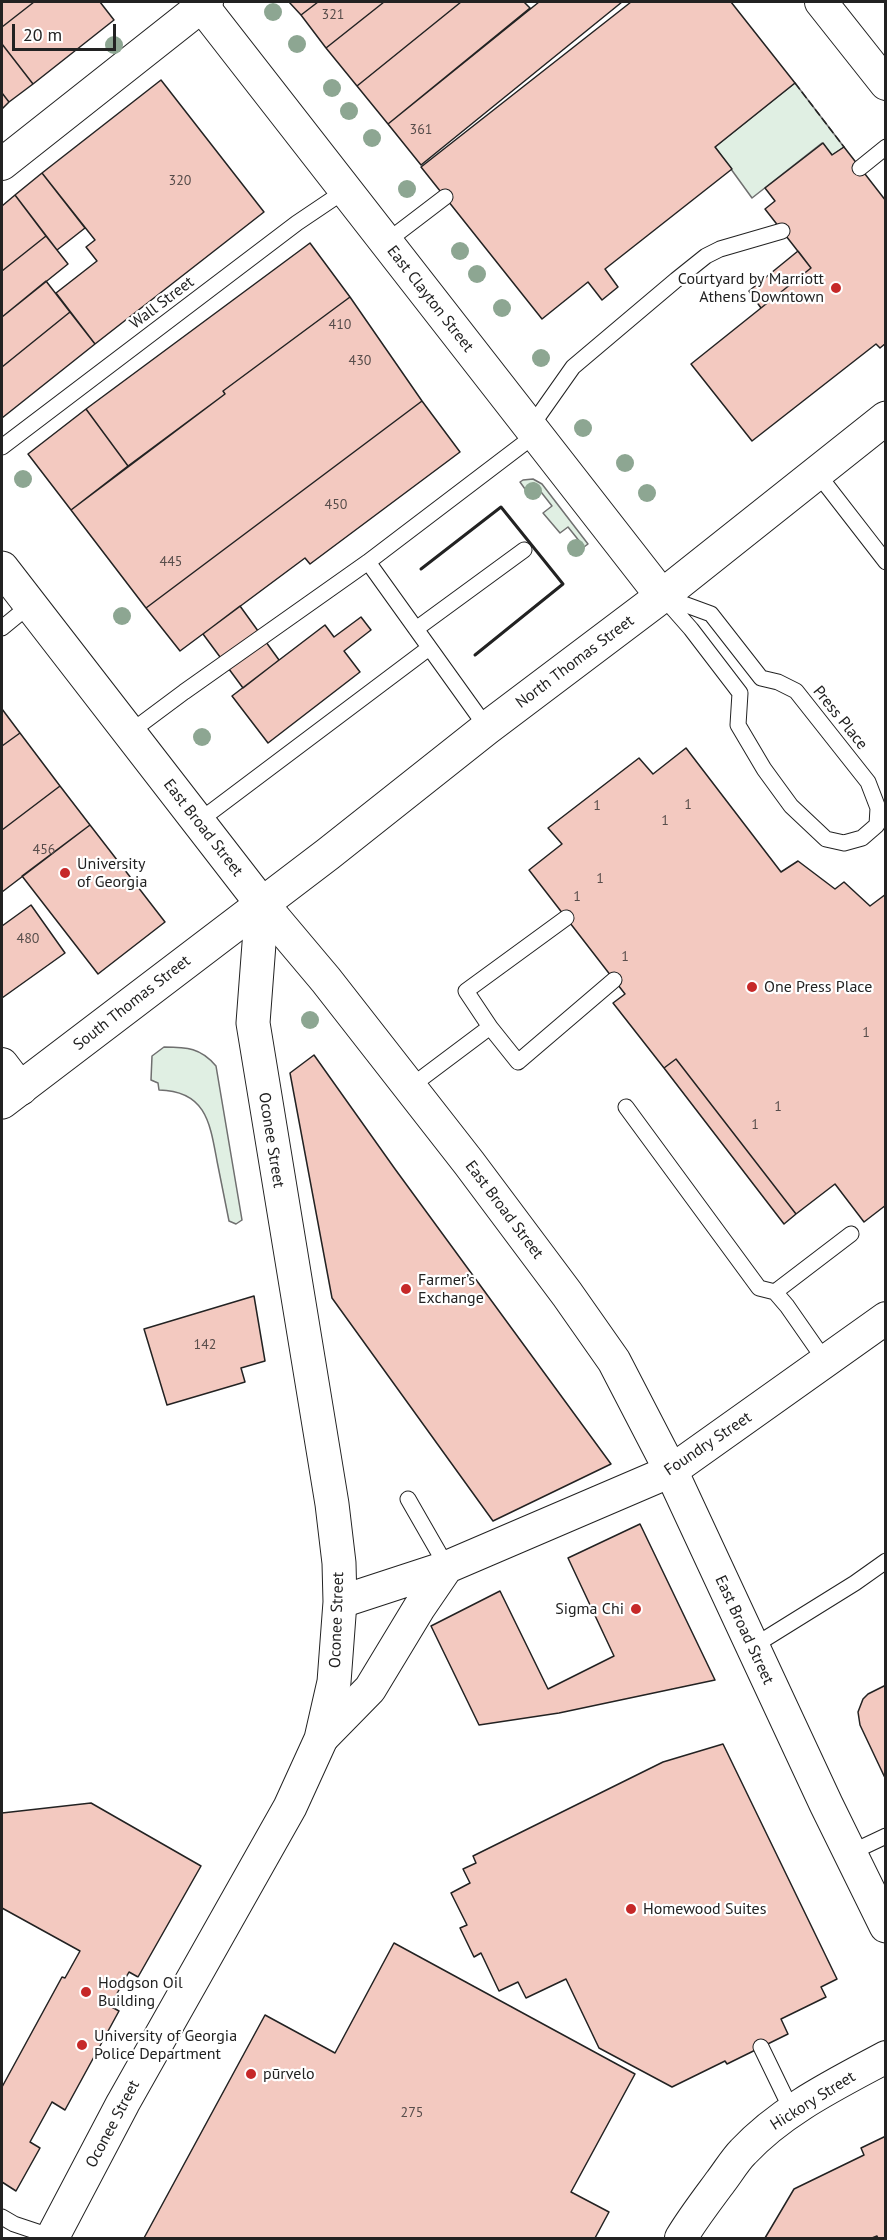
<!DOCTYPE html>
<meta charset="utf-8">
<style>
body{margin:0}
#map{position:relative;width:887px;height:2240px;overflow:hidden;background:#fff;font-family:"PT Sans",sans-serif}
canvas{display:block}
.frame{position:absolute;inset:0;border:3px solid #222;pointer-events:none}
.scale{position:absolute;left:12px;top:24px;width:104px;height:27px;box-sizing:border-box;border:3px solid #222;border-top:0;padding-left:8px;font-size:18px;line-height:21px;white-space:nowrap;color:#222;-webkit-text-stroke:4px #fff;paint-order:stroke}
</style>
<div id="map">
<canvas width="887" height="2240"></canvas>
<div class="frame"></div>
<div class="scale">20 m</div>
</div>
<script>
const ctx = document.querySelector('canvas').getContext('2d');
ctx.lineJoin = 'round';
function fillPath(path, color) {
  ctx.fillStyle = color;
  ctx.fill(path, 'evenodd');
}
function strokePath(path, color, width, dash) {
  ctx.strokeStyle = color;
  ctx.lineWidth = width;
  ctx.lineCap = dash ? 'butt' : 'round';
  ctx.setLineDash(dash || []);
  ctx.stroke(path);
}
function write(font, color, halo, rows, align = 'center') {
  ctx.font = font + ' "PT Sans",sans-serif';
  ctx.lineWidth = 4.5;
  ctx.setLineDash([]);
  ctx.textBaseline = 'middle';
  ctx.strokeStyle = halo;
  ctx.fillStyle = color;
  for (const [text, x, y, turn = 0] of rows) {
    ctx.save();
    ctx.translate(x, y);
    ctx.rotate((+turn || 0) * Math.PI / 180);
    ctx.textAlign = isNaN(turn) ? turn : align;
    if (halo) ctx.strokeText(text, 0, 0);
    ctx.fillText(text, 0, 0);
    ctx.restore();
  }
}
const green = new Path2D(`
 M795,83l49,64 -12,8 -10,-12 -70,55 -37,-51z
 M533,479l9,5 46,60 -4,3 -16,-20 -8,6 -17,-20 9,-7 -18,-23 -9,6 -5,-7 3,-2z
 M164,1047c23,0 37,1 52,19l26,154 -6,4 -7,-3c-4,-20 -8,-40 -12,-60 -7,-38 -11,-70 -58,-71l-1,-7 -7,-3 1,-24z`);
fillPath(green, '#e0efe3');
strokePath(green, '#6f6f6f', 1.5);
const building = new Path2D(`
 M2,2h32l-32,25z
 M34,2h66l14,18 -81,64 -31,-40v-17z
 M289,2h29l-17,13z
 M318,2h66l-58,46 -25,-33z
 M384,2h77l-104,84 -31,-38z
 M461,2h63l6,6 -142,116 -31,-38z
 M539,2h83l-201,163 -33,-41z
 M631,2h100l64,81 -80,64 17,22 -127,100 13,18 -16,13 -14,-18 -46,37 -121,-152z
 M2,44l31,40 -24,18 -7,-9z
 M161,80l103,132 -169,132 -39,-51 41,-32 -11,-14 9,-7 -53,-67z
 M2,93l7,9 -7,7z
 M823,143l9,12 12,-8 42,54v142l-6,5 -4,-4 -124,97 -61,-77 120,-96 -46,-59 10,-8 -10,-13z
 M42,173l43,55 -28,22 -42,-55z
 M15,195l31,41 -44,35v-65z
 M46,236l22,28 -66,53v-46z
 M310,243l40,54 -127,94 2,3 -97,72 -42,-57z
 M798,251l13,17 -50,40 -12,-17z
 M46,281l24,31 -68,55v-50z
 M350,297l72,104 -276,207 -75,-98 154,-116 -2,-3z
 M70,312l25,32 -93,74v-51z
 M422,401l38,51 -150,112 -5,-6 -125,93 -34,-43z
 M86,409l42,57 -57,44 -43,-56z
 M240,606l39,54 -36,28 -40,-54z
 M361,617l10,13 -27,21 16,21 -92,71 -36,-47 93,-71 9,12z
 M2,709l18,24 -18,13z
 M20,733l40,53 -58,44v-84z
 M686,748l95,124 17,-11 37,28 9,-7 26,24 16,-12v311l-22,17 -29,-38 -39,30 -120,-155 -12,9 -51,-65 12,-9 -96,-124 33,-26 -14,-16 91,-70 14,16z
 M60,786l30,39 -88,67v-62z
 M90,825l75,97 -67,52 -76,-98z
 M31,905l34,48 -63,45v-72z
 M314,1055l81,114 216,295 -118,57 -161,-223 -42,-225z
 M676,1059l120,155 -12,10 -120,-156z
 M254,1296l11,65 -24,7 4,14 -78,23 -23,-76z
 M640,1524l75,156 -156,33 -80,12 -48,-99 69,-35 48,98 66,-33 -46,-98z
 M886,1685v95l-26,-55 -2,-13 5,-13 5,-5z
 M723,1744l114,235 -16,8 5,10 -45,22 7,15 -61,30 -2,-3 -53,26 -73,-39 -33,-69 -40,19 -8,-16 -19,9 -18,-38 -7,4 -14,-29 7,-3 -16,-32 19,-10 -7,-14 13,-6 -3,-7 190,-94z
 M91,1803l110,63 -63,111 -9,-5 -19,34 9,5 -54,99 -13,-8 -22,40 10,6 -24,43 -14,-9v-95l60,-110 3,1 15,-27 -78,-43v-95z
 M394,1943l241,131 -64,118 38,20 -14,26h-451l121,-223 70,38z
 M886,2136v102h-8l-1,-2 -5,2h-107l29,-49 70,-34 -3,-7z`);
fillPath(building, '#f3c9c0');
strokePath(building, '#222', 1.5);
const service = new Path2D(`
 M860,168l26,-21
 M386,242l59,-45
 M530,428l43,-61 103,-87 30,-24 14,-7 62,-18
 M2,447l295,-224 49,-33
 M817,473l69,89
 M368,562l119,166
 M662,596l49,18 50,64 17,4 18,9 72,91 10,26 -1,17 -15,13 -18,5 -18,-4 -35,-33 -27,-37 -26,-44 2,-32 -49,-64z
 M2,628l28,-23
 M416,629l108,-79
 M129,733l55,-41 184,-130 167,-127
 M199,821l230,-173
 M490,1027l28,35 96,-82
 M410,1087l80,-60 -24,-36 100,-73
 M626,1107l133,181 16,4 12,14 39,56
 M775,1292l76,-58
 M408,1499l39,68
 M752,1647l103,-64 31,-22
 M850,1853l36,-17
 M761,2047l31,64
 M2,2217l12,7 39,13`);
const minor = new Path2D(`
 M821,2l65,82
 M2,164l205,-162
 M2,1064l19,25
 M340,1602l107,-35 224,-96 215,-153
 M321,1739l49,-50 49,-81 28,-41
 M681,2238c12,-20 26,-38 40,-57 7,-9 14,-21 22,-29 39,-42 93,-68 143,-95`);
const tertiary = new Path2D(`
 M199,2l463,594
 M262,904l64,76 143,183 98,131 47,67 57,110 155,333 60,122`);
const secondary = new Path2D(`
 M2,1102l326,-248 159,-126 175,-132 224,-178`);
const primary = new Path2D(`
 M2,568l260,336 -9,119 79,481 7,59 1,39 -6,80 -13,57 -31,68 -167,296 -71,135`);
strokePath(service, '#222', 17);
strokePath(minor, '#222', 34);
strokePath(tertiary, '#222', 35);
strokePath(secondary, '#222', 35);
strokePath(primary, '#222', 35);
strokePath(service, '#fff', 15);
strokePath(minor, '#fff', 32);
strokePath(tertiary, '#fff', 33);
strokePath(secondary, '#fff', 33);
strokePath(primary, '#fff', 33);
strokePath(new Path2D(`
 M795,83l49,64`), '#222', 1.5, [8, 3]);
strokePath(new Path2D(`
 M421,569l80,-62 62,77 -88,71`), '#222', 3);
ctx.fillStyle = '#8da692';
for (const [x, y] of [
 [273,12],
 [297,44],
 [114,45],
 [332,88],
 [349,111],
 [372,138],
 [407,189],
 [460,251],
 [477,274],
 [502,308],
 [541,358],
 [583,428],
 [625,463],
 [23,479],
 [533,491],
 [647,493],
 [576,548],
 [122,616],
 [202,737],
 [310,1020]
]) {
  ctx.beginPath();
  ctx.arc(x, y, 9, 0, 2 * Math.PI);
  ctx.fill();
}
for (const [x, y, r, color] of [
 [836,288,6,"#c62828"],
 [65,873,6,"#c62828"],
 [752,987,6,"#c62828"],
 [406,1289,6,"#c62828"],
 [636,1609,6,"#c62828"],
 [631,1909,6,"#c62828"],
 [86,1992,6,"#c62828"],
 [82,2045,6,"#c62828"],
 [251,2074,6,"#c62828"]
]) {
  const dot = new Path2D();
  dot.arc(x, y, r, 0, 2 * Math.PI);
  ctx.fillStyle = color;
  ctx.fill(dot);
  strokePath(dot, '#fff', 2);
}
write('14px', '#564c4a', null, [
 ["321",333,15],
 ["361",421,130],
 ["320",180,181],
 ["410",340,325],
 ["430",360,361],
 ["450",336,505],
 ["445",171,562],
 ["1",688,805],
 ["1",597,806],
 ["1",665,821],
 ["456",44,850],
 ["1",600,879],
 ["1",577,897],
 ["480",28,939],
 ["1",625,957],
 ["1",866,1033],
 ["1",778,1107],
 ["1",755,1125],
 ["142",205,1345],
 ["275",412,2113]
]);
write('16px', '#222', '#fff', [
 ["Courtyard by Marriott",824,279,"right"],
 ["Athens Downtown",824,297,"right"],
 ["University",77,864],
 ["of Georgia",77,882],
 ["One Press Place",764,987],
 ["Farmer’s",418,1280],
 ["Exchange",418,1298],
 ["Sigma Chi",624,1609,"right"],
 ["Homewood Suites",643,1909],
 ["Hodgson Oil",98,1983],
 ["Building",98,2001],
 ["University of Georgia",94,2036],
 ["Police Department",94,2054],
 ["pūrvelo",263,2074]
], 'left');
write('16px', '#222', '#fff', [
 ["East Clayton Street",430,299,52],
 ["Wall Street",162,303,-37],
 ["North Thomas Street",575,662,-37],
 ["Press Place",840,718,51],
 ["East Broad Street",203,828,52],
 ["South Thomas Street",132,1003,-38],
 ["Oconee Street",271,1140,81],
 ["East Broad Street",504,1210,53],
 ["Foundry Street",708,1444,-34],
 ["Oconee Street",337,1620,-88],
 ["East Broad Street",744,1630,65],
 ["Hickory Street",813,2101,-32],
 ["Oconee Street",113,2124,-62]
]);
</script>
